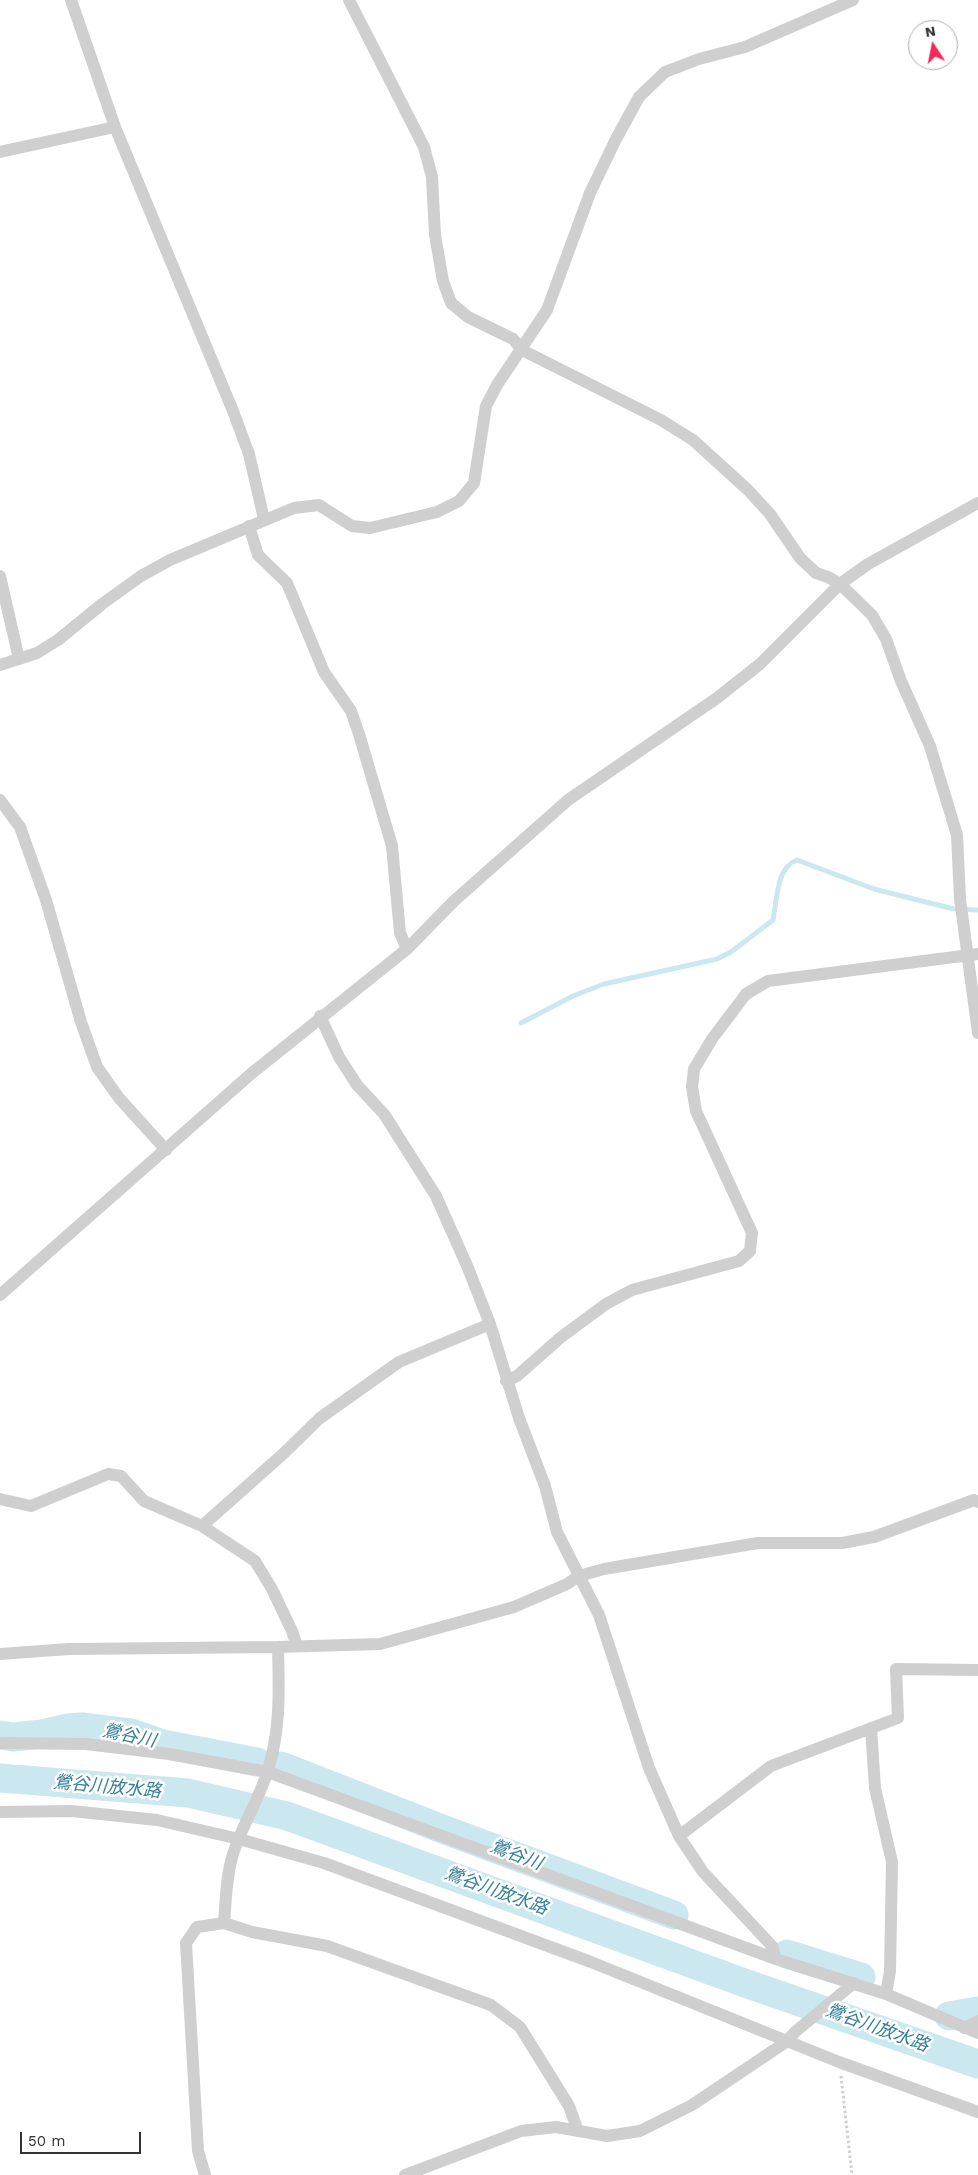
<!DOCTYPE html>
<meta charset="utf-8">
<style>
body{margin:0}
#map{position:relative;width:978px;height:2175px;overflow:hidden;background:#fff;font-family:"Work Sans",sans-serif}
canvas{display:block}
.north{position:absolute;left:908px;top:20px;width:50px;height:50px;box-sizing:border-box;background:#fff;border:1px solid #adadad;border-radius:50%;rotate:349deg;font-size:14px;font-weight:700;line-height:20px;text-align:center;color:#323232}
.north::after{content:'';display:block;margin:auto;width:18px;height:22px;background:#f52857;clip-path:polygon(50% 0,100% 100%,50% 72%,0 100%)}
.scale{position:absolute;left:20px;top:2132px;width:121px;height:22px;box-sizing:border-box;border:2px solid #323232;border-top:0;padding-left:6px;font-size:15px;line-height:18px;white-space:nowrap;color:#323232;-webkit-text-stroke:4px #fff;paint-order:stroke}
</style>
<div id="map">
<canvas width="978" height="2175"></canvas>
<div class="north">N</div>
<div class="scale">50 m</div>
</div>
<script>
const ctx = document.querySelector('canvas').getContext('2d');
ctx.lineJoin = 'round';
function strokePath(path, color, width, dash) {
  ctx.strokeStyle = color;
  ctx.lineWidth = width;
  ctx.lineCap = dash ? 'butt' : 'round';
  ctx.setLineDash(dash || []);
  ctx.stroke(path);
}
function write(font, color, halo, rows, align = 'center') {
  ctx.font = font + ' "Work Sans","Noto Sans JP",sans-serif';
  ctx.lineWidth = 5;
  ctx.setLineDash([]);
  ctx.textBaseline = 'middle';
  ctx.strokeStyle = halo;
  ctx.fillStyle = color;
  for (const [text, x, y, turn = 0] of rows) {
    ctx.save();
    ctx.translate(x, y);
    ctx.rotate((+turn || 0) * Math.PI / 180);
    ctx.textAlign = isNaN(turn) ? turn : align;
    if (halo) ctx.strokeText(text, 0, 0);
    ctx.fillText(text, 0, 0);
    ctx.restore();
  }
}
strokePath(new Path2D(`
 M521,1023l52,-27 31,-12 113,-25 14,-7 42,-32c4,-19 3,-53 24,-60l77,29 80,20 24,1`), '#cbe7f0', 5);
strokePath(new Path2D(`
 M0,1735l13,2 29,-3 26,-6 14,-1 49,6 32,11 94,18
 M281,1766l164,64 229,85
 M0,1778l188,15 99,23 455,166 236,82
 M787,1954l74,23
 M949,2016l29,-5`), '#cbe7f0', 29);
strokePath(new Path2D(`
 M841,2076l11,99`), '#cfcfcf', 3, [2.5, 2.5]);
strokePath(new Path2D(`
 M71,0l44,127 118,284 16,43 15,65
 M349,0l75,147 8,30 3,58 8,46 8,22 17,14 45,22 9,11 139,70 32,20 55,50 22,24 30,44 16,15 12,4 12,7 32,31 14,24 15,42 29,65 27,89 3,64 18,134
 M0,152l115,-25
 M249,526l9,29 29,28 37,89 27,39 8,23 33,112 8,87 7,16
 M0,576l19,83
 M0,665l37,-12 21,-13 44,-36 39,-28 29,-16 124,-52 25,-3 33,21 18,2 67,-16 22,-11 15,-18 12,-77 11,-21 50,-75 43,-117 26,-54 23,-42 26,-25 34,-13 46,-12 108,-47
 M0,800l20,27 26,73 35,122 16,45 22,31 47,52
 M320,1016l19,41 18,28 27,29 52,82 32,72 22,56 29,94 26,68 12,46 42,83 50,153 30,68 24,36 69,74 4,13 110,35 92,39
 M0,1295l252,-222 155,-124 47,-48 114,-101 149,-102 43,-34 80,-80 28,-20 110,-61
 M506,1381l11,-5 43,-38 46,-34 26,-14 107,-29 11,-10 2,-18 -56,-122 -4,-24 2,-18 18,-30 34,-45 22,-13 210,-27
 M0,1499l31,7 77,-32 13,2 23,25 58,25 53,35 17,28 20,42 5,15
 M202,1526l81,-72 37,-36 79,-56 91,-38
 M0,1654l69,-5 209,-2 102,-3 134,-37 53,-23 12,-8 25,-7 154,-26h84l32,-6 100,-37 4,2
 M871,1728l4,60 17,74 -2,109 -4,23
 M0,1743l86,1 83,10 99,18 508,187
 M0,1812l72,-1 85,9 82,19 85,24 267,99 248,100 139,50
 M679,1836l92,-70 127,-48 -2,-49 82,1
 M224,1923c2,-23 2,-47 9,-69 9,-28 25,-53 34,-81 14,-42 12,-83 11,-126
 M964,2028l14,-7
 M205,2175l-7,-24 -12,-208 11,-16 27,-4 28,9 75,14 164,59 29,22 49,79 9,25
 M405,2175l116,-44 35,-4 51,9 33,-5 52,-26 94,-63 9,-10 59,-49`), '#cfcfcf', 12);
write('italic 18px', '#357f96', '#fff', [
 ["鶯谷川",129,1736,12],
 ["鶯谷川放水路",107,1787,5],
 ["鶯谷川",516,1855,21],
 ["鶯谷川放水路",496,1891,20],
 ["鶯谷川放水路",877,2028,20]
]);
</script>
